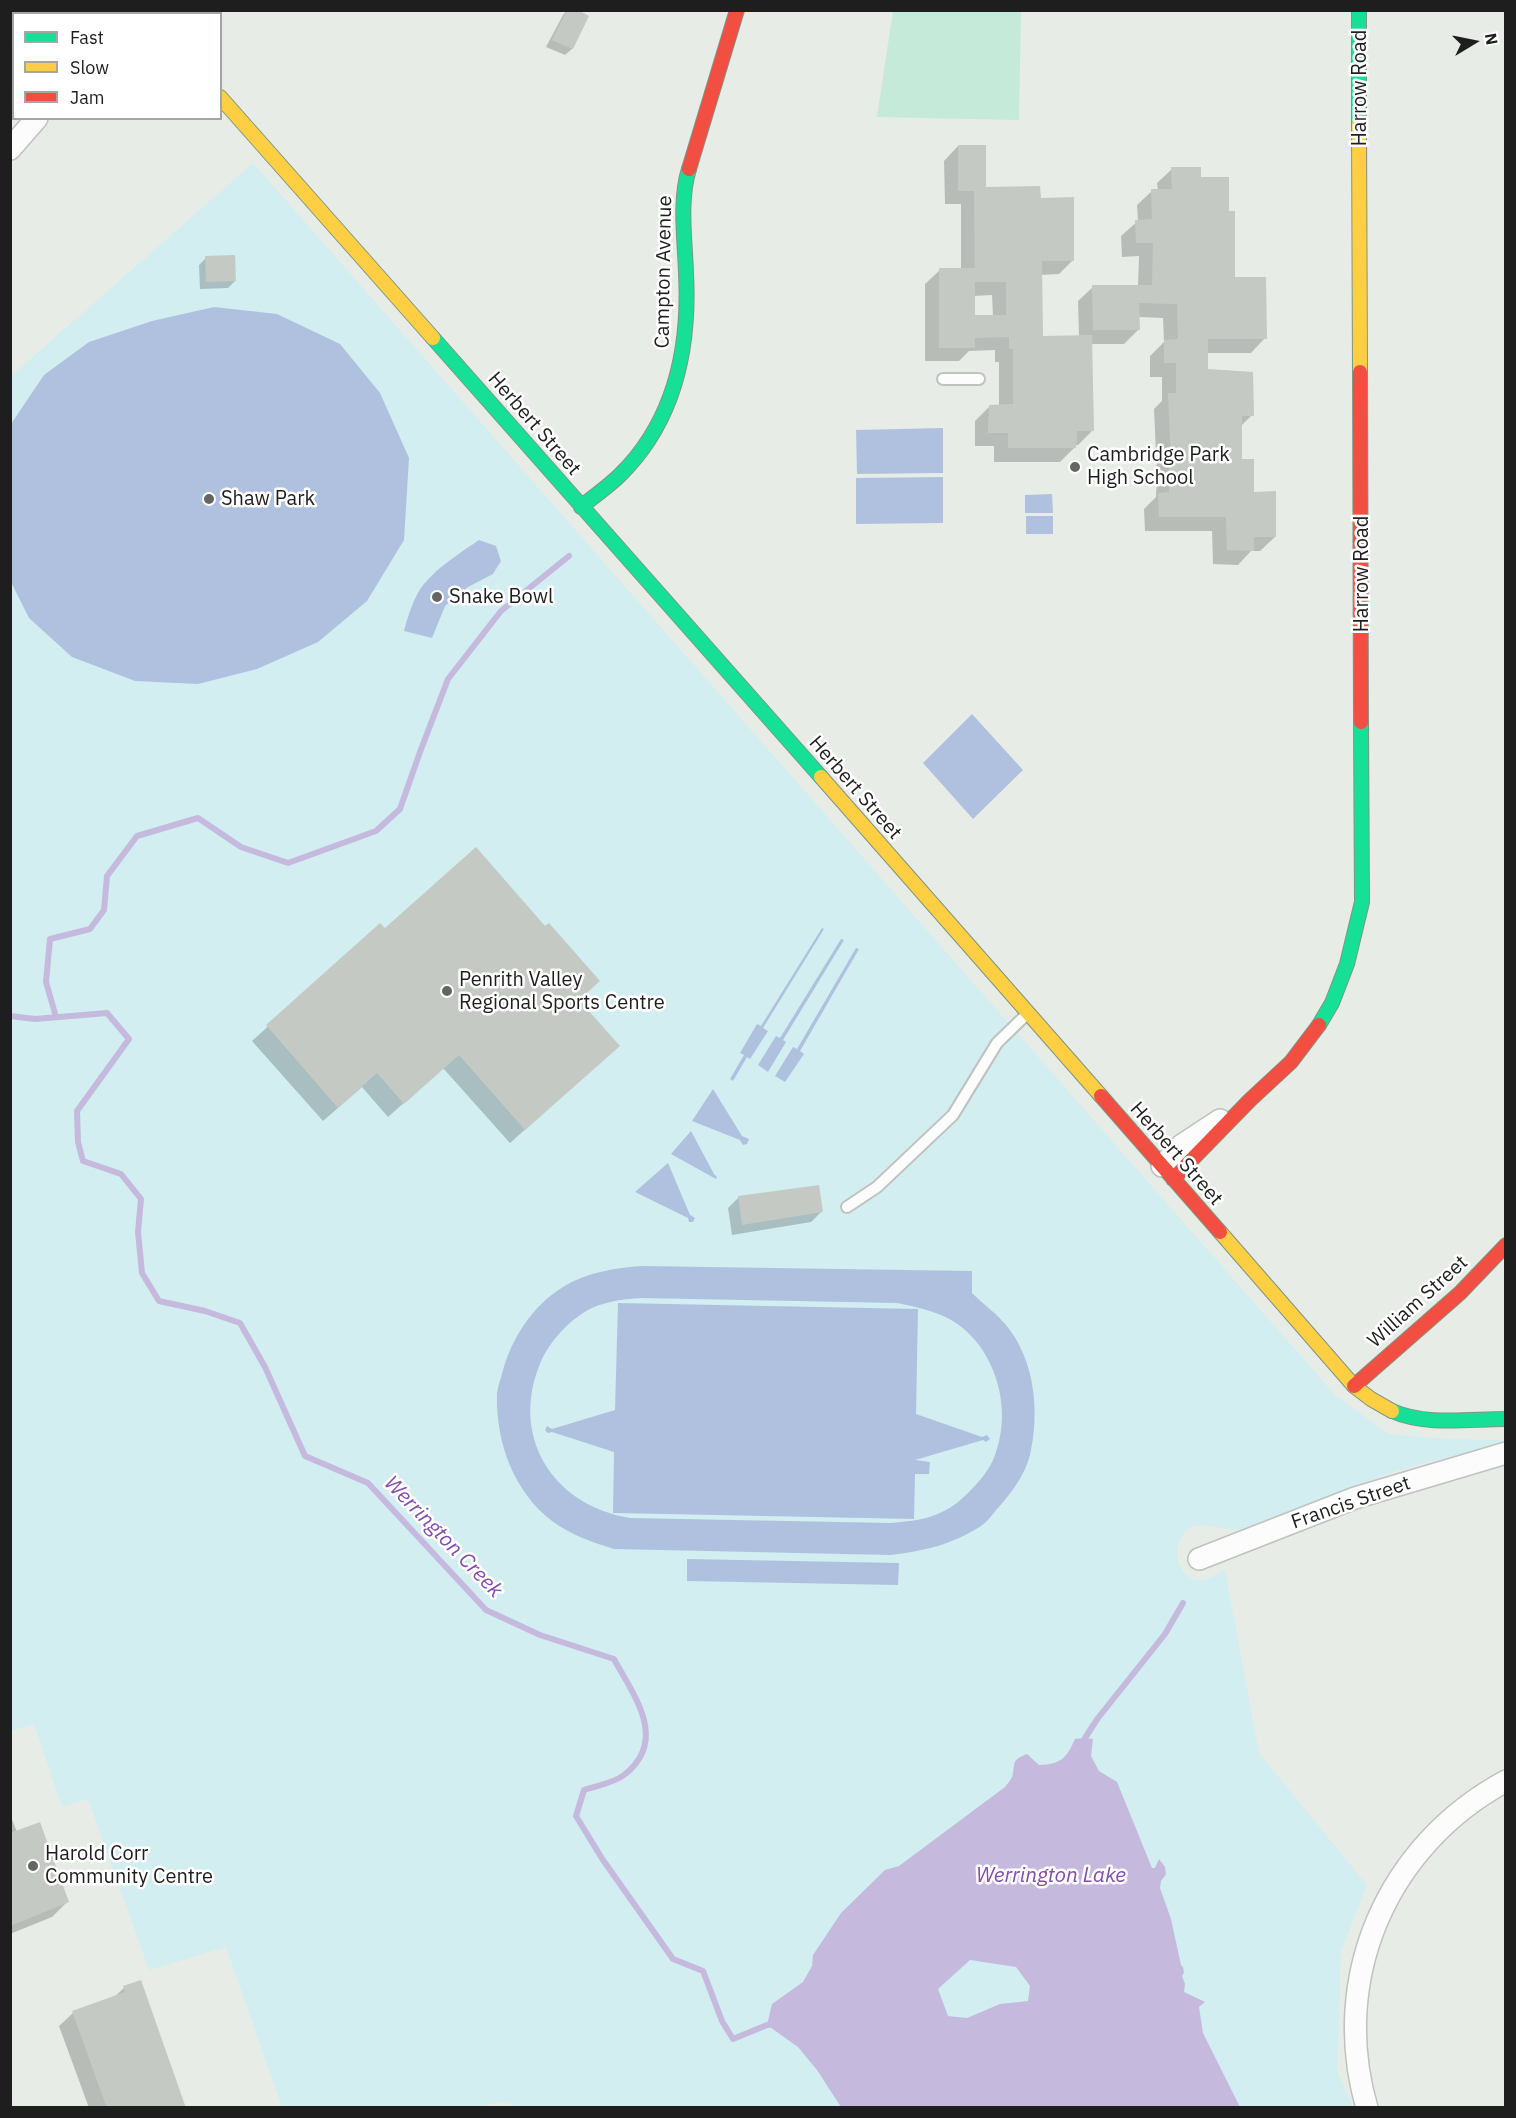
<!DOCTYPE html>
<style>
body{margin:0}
#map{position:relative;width:1516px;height:2118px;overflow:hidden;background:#e7ece6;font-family:"IBM Plex Sans",sans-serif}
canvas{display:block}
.frame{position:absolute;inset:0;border:12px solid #1e1e1e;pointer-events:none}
.legend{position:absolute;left:12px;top:12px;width:210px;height:108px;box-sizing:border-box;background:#fff;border:2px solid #a5a5a5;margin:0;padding:8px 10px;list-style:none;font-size:18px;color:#1e1e1e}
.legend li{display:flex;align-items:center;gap:12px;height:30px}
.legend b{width:30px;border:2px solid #a5a5a5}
.north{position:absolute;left:1444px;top:12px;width:60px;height:60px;-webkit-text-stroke:4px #fff;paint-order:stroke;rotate:80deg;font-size:16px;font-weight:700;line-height:24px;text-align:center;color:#1e1e1e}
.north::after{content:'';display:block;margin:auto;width:21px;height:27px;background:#1e1e1e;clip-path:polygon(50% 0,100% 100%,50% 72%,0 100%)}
</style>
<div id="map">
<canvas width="1516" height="2118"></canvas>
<div class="frame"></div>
<ul class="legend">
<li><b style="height:8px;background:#16e098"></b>Fast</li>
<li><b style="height:8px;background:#ffcf43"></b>Slow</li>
<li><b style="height:8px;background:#f24e42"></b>Jam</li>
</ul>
<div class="north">N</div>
</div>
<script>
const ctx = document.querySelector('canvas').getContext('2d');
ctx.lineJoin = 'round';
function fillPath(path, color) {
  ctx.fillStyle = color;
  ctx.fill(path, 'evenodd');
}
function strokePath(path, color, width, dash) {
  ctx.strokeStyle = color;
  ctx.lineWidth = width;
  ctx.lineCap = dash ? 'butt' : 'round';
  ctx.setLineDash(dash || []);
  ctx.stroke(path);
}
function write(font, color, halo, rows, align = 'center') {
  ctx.font = font + ' "IBM Plex Sans",sans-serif';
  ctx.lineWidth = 5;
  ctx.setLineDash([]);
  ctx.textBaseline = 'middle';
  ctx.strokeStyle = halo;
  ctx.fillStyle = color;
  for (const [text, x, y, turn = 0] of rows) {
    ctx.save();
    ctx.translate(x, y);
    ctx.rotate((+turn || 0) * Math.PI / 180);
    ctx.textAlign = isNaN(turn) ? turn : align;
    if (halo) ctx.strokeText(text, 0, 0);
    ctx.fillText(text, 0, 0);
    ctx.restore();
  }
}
fillPath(new Path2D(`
 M893,11l128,1 -2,108 -142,-3z`), '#c5ead9');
fillPath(new Path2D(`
 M253,163l1083,1233 53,38 55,5 61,1v3c-37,10 -75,17 -111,29 -51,17 -100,40 -150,59 -14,0 -39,-9 -51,-4 -25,10 -19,56 11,53 7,-1 15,-7 21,-10l34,183 108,132 -26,66 -4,120 16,36 -835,1c-11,-8 -24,-8 -35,0l-201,-1 -56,-160 -77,23 -61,-171 -26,8 -28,-83 -23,7 -1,-1354z`), '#d2eef0');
fillPath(new Path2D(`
 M214,307l63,7 63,30 40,49 29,65 -5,82 -37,61 -49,41 -61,27 -59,15 -63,-3 -63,-24 -43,-39 -18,-36v-158l33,-49 45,-33 63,-21z
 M943,428v45l-86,1 -1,-44z
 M943,477v46l-87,1v-46z
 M1052,494l1,19h-28v-18z
 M1026,516h27v18h-27z
 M479,540l17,6 5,15 -8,13 -25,13 -23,19 -13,32 -28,-7c4,-15 10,-35 20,-47 15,-18 36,-31 55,-44z
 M972,714l51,56 -50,49 -50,-56z
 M822,928l2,1 -61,99 5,3 -18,28 -3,-2 -14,24 -3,-2 14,-24 -4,-2 17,-29 4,2z
 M841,939l3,1 -61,100 3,2 -18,30 -10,-7 18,-29 4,2z
 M856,948l3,1 -59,102 4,3 -19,28 -10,-6 18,-29 4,2z
 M713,1089l29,47 7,3 -2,5 -4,1 -3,-5 -48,-19z
 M691,1131l23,43 3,3 -1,2 -45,-25z
 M668,1163l22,52 5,3 -2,4h-4l-1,-4 -53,-26z
 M642,1266l330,5v22c11,11 24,20 34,32 29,35 34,87 24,130 -5,20 -20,40 -33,54 -5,6 -10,13 -16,17 -30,19 -57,25 -91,29l-276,-6c-22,-7 -43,-14 -62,-28 -38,-29 -56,-78 -55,-125 0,-7 3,-15 5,-22 9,-35 30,-68 61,-87 24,-15 52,-19 79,-21zM641,1298l256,5c19,4 39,8 56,18 43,27 60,88 42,134 -5,14 -15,26 -26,37 -7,7 -16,15 -25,19 -17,9 -34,10 -53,12l-261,-5c-79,-13 -122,-84 -88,-159 10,-20 29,-41 50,-51 16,-7 32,-9 49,-10z
 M618,1303l300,6 -2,105 66,23 5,-2 3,4 -4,3 -3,-2 -68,20 15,2 -1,12h-14l-1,45 -301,-6 1,-61 -62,-20 -4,1 -3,-3 2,-4 5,3 63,-19z
 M687,1559l212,4 -1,22 -211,-4z`), '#b0c1e0');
fillPath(new Path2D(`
 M1085,1738l8,1 -2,17 8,15 18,11 35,86h3l4,-9 6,8 1,7 -5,7 -1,7 11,31 10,46 2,2 1,6 -2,3 3,8 -1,8 21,10 -6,5 4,26 37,74h-399l-24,-37 -19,-23 -31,-22 5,-21 31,-22 9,-16 1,-11 28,-42 44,-43 14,-4 106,-79c3,-4 8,-9 8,-14 2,-13 0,-13 14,-19l12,11c22,-1 27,-6 36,-26zM970,1960l46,7 14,19 -2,15 -28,3 -33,14 -19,-2 -10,-27z`), '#c5bade');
fillPath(new Path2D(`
 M567,10l20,7 -15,32 -7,6 -19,-8 17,-32z
 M958,146l27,43 54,10 34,61 -14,14 -19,1 1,62 38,-1 -1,-35 15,-14 45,-1 1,-30 -17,1 -1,-21 17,-15 -1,-16 15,-14h6l-1,-8 15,-14 27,10 28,34 6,65 32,60 -14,15h-44v18l45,44 -12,12v34l12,32 23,44 -15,14h-9l-13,14 -25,-1 -1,-33h-67l-1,-22 12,-12 1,-22 -3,-66 8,-8v-24h-12v-21l14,-14 -1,-24 -25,-1v13l-14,14h-34l2,87 -14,14h-3l-1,3 -14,14h-66v-16h-19v-25l14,-14 10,-1v-44h-4v-12l-26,1 -10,10h-34v-77l15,-14 21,-1v-65h-16l-1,-43zM992,295l1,21h-20v-20z
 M206,258l29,23 -7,7 -28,1 -1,-24z
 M380,925l5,5 193,71 25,59 -93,83 -67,-75 -55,49 -26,-30 -39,34 -71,-80z
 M739,1197l83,14 -11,11 -79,13 -4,-27z
 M10,1814l7,18 50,70 -15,15 -42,17z
 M140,1982l43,126h-94l-30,-82 14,-13 40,-15 11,-10z`), '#0003');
strokePath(new Path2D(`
 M10,1016l25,3 72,-6 22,26 -52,72 1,31 5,19 38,13 20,25 -3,33 4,41 17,28 46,10 35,12 25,44 40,89 63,27 118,127 54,25 74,24c20,37 55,81 10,116 -10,8 -28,11 -40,15l-8,26 27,44 70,99 30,12 19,50 11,18 34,-14 8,-1
 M56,1017l-10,-35 4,-43 40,-10 14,-19 3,-34 30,-40 61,-18 43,29 47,16 88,-32 24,-22 20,-57 28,-73 53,-68 68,-55
 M1084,1744l1,-6 13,-20 67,-84 18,-31`), '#c5bade', 6);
fillPath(new Path2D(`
 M567,10h11l11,6 -16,33 -21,-9z
 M958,145h28v42l54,-1 1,12 33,-1v64h-32l1,75 49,-1 2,96h-17l-1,17h-68v-15h-20l1,-28 24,-1v-55h-4v-12l-34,1v10h-36v-80h36v47h31v-33h-31l-1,-91h-16z
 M1171,167h30v10h28v34h6v66h31l1,62h-59v30l45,3 1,44h-12v43h12v33l22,-1v46h-22v14l-27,-1 -1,-33h-67l-1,-24 11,-1 1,-32h1l-3,-67h8v-30h-12v-23l14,-1 -1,-35 -38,-1 1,27h-47l-1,-45h60l1,-42h-17l-1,-23 17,-1 -1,-30h21z
 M235,255l1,26 -30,1 -1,-26z
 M476,847l69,79 4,-3 51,58 -21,19 41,46 -95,84 -66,-75 -55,49 -27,-31 -39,35 -72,-83 114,-102 5,5z
 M819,1185l4,27 -81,13 -4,-29z
 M40,1822l29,80 -59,24v-93z
 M141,1980l45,128h-79l-35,-97 53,-19 -2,-6z`), '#c5c9c3');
const lane = new Path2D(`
 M943,379h36
 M847,1207l30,-20 76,-72 44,-72 31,-30`);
const street = new Path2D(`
 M10,149l27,-31
 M1162,1166l20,-21 38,-25
 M1199,1559l156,-61 151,-45
 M1367,2108c-38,-130 20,-263 139,-327`);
const fast = new Path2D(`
 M144,10l3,4
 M1359,10v114
 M433,338l388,439
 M581,507c13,-11 27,-20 39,-32 55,-54 70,-127 66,-202 -1,-33 -7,-72 3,-104
 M1319,1025l13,-22 15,-39 15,-62 -1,-180
 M1392,1411c34,15 77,8 114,8`);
const slow = new Path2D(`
 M220,97l213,241
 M1359,124l1,248
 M821,777l280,319
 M1220,1232l134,154 17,13 21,12`);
const jam = new Path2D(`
 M689,169l48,-159
 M1360,372l1,350
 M1101,1096l119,136
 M1173,1179l77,-79 41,-38 28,-37
 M1354,1386l106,-93 46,-48`);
strokePath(lane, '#bfc2bf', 14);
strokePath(street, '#bfc2bf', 24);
strokePath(fast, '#7f9682', 16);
strokePath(slow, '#7f9682', 16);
strokePath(jam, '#7f9682', 16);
strokePath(lane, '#fbfcfb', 10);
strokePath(street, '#fbfcfb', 21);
strokePath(fast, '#16e098', 14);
strokePath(slow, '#ffcf43', 14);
strokePath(jam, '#f24e42', 14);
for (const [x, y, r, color] of [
 [1075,467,6,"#646664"],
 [209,499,6,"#646664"],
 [437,597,6,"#646664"],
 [447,991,6,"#646664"],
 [33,1866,6,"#646664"]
]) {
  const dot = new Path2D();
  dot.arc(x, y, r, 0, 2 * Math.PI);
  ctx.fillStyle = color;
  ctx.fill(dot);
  strokePath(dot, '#fff', 2);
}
write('20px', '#1e1e1e', '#fff', [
 ["Harrow Road",1360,88,-90],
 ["Campton Avenue",664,272,-89],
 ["Herbert Street",534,424,49],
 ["Harrow Road",1362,574,-90],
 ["Herbert Street",855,788,49],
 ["Herbert Street",1176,1154,49],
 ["William Street",1418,1302,-42],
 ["Francis Street",1351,1503,-19]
]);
write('20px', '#1e1e1e', '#fff', [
 ["Cambridge Park",1087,455],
 ["High School",1087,478],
 ["Shaw Park",221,499],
 ["Snake Bowl",449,597],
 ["Penrith Valley",459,980],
 ["Regional Sports Centre",459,1003],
 ["Harold Corr",45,1854],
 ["Community Centre",45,1877]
], 'left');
write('italic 21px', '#844cab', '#fff', [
 ["Werrington Creek",443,1537,46],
 ["Werrington Lake",1051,1876]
]);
</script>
